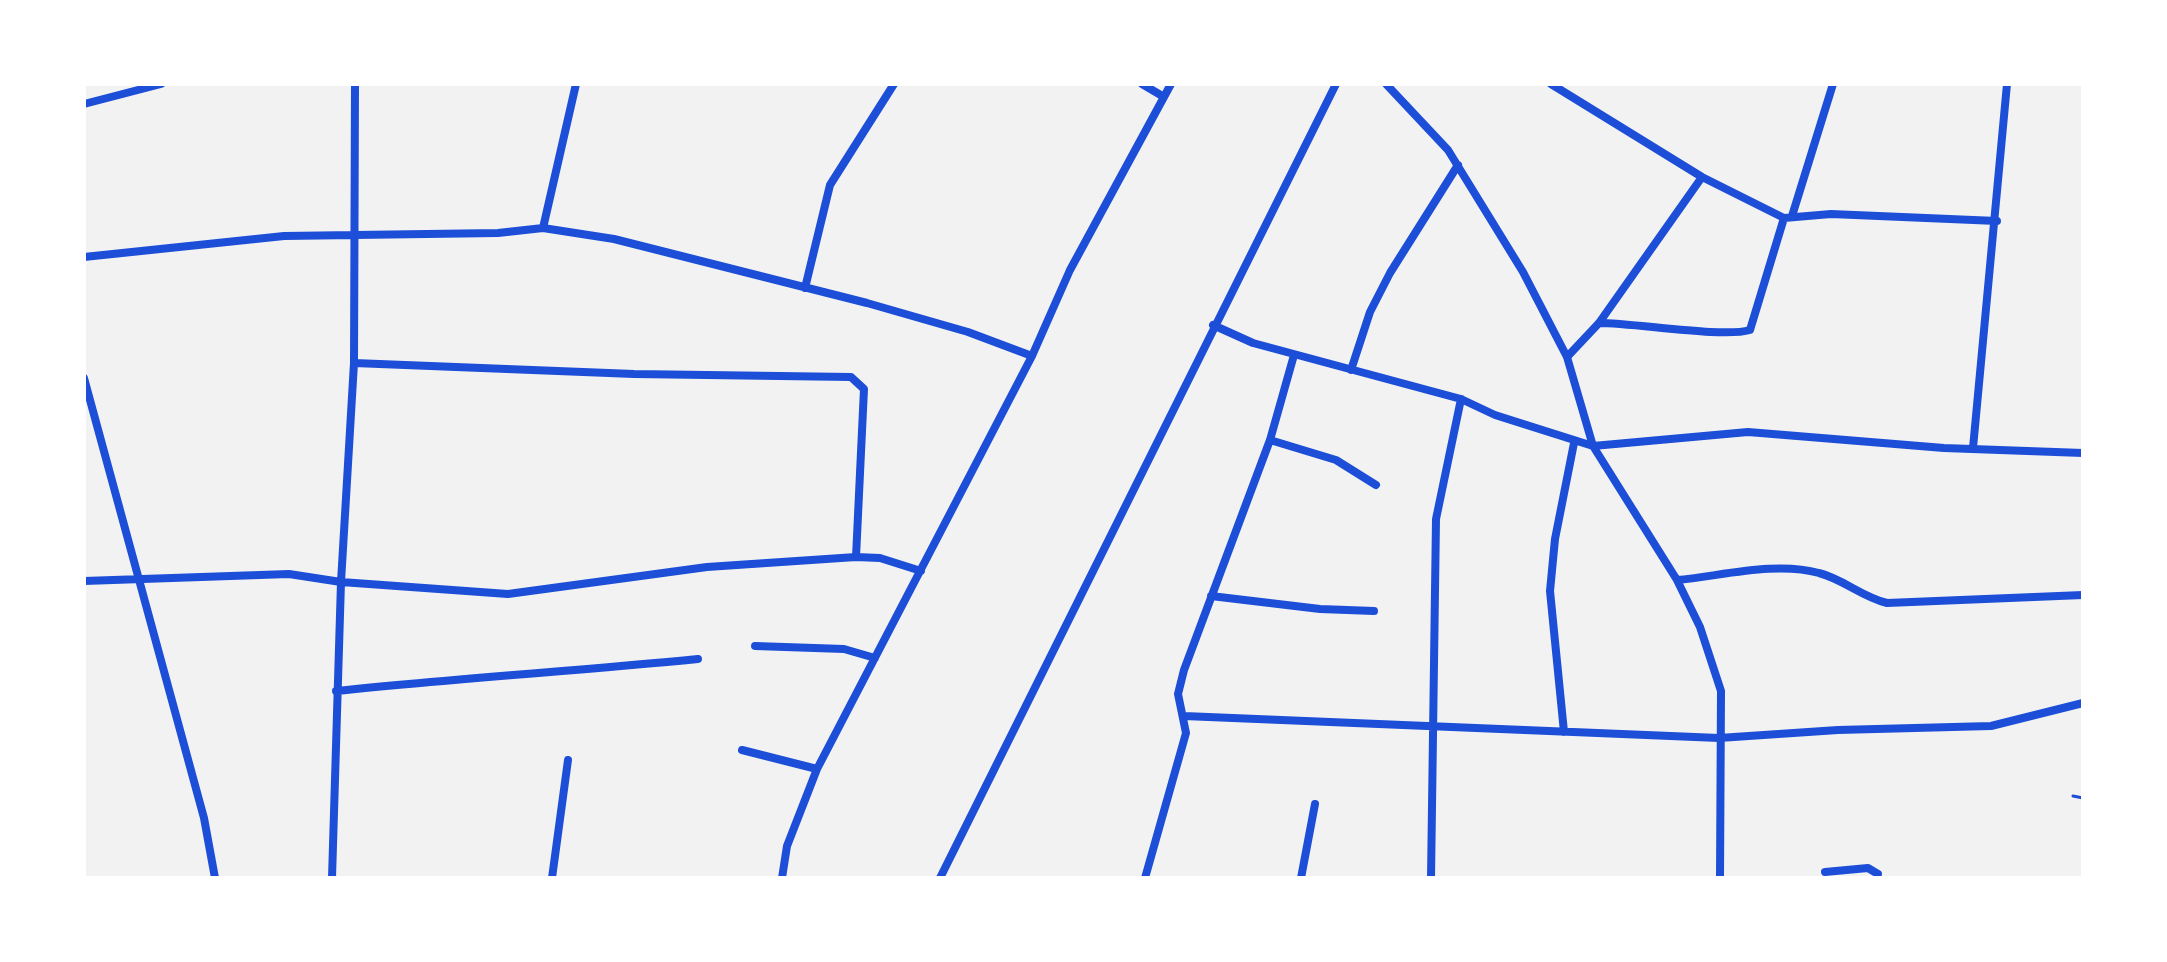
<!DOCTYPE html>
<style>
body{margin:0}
#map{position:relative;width:2167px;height:962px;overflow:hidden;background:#f2f2f2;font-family:Signika,sans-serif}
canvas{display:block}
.frame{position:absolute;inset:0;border:86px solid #fff;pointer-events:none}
</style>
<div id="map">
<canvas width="2167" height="962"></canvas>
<div class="frame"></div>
</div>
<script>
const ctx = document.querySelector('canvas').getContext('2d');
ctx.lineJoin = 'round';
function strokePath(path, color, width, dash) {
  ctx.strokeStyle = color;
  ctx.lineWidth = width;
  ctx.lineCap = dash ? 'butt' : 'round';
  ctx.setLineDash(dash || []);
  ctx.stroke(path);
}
strokePath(new Path2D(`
 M2073,796l10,2`), '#1d4ed8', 3);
strokePath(new Path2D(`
 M1142,84l22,13
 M1386,84l62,66 75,122 44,85 26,89 84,134 23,47 21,64 -1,187
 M1551,84l151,93 82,41 47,-4 166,7
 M84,104l77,-20
 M1792,216l41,-132
 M543,228l33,-144
 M84,257l200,-21 214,-3 45,-5 71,11 253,64 101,29 64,24
 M805,288l25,-103 64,-101
 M1599,323c37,0 124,15 151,7l34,-112
 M1213,325l40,18 208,56 34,16 98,31 155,-14 196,16 139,5
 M1567,357l32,-34 103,-146
 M354,363l280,11 217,3 13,12 -8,168
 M1351,370l19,-58 20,-39 68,-108
 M84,378l120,440 11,60
 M1270,440l66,20 40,25
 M1973,448l34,-364
 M1677,580c44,-4 99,-19 142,-7 24,6 43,24 68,30l196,-8
 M84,581l205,-7 52,8 167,12 199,-27 149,-10 24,1 41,13
 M1211,596l109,13 54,2
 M755,646l89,3 31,9
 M336,691c121,-13 242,-20 362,-32
 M1184,716l535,22 119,-8 153,-4 92,-23
 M1564,732l-14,-141 5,-52 19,-96
 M742,750l75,19
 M1825,872l43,-4 10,6 -1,4
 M332,878l9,-296 13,-219 1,-279
 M552,878l16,-118
 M782,878l5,-32 30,-77 215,-413 38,-86 101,-186
 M940,878l396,-794
 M1145,878l41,-145 -8,-39 6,-24 86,-230 24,-85
 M1301,878l14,-74
 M1431,878l5,-359 25,-120`), '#1d4ed8', 8);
</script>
